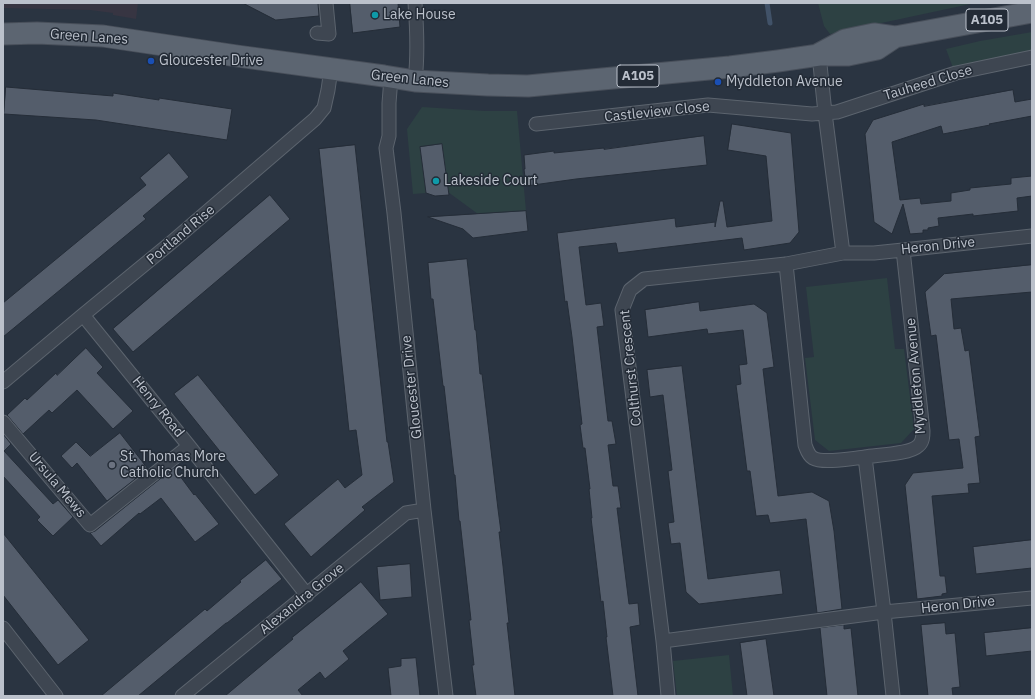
<!DOCTYPE html>
<style>
body{margin:0}
#map{position:relative;width:1035px;height:699px;overflow:hidden;background:#2a3441;font-family:"IBM Plex Sans",sans-serif}
canvas{display:block}
.frame{position:absolute;inset:0;border:4px solid #bbc1cb;pointer-events:none}
</style>
<div id="map">
<canvas width="1035" height="699"></canvas>
<div class="frame"></div>
</div>
<script>
const ctx = document.querySelector('canvas').getContext('2d');
ctx.lineJoin = 'round';
function fillPath(path, color) {
  ctx.fillStyle = color;
  ctx.fill(path, 'evenodd');
}
function strokePath(path, color, width, dash) {
  ctx.strokeStyle = color;
  ctx.lineWidth = width;
  ctx.lineCap = dash ? 'butt' : 'round';
  ctx.setLineDash(dash || []);
  ctx.stroke(path);
}
function write(font, color, halo, rows, align = 'center') {
  ctx.font = font + ' "IBM Plex Sans",sans-serif';
  ctx.lineWidth = 3;
  ctx.setLineDash([]);
  ctx.textBaseline = 'middle';
  ctx.strokeStyle = halo;
  ctx.fillStyle = color;
  for (const [text, x, y, turn = 0] of rows) {
    ctx.save();
    ctx.translate(x, y);
    ctx.rotate((+turn || 0) * Math.PI / 180);
    ctx.textAlign = isNaN(turn) ? turn : align;
    if (halo) ctx.strokeText(text, 0, 0);
    ctx.fillText(text, 0, 0);
    ctx.restore();
  }
}
fillPath(new Path2D(`
 M3,3h135l-2,16 -23,-4v-2l-23,-3 -87,-2z`), '#373542');
fillPath(new Path2D(`
 M818,3h157l-145,31 -6,-8z
 M1032,32v18l-79,18 -7,-19 34,-8z
 M422,107l63,4h32l9,100 -48,3 -30,-22 -6,-48 -22,3 6,46 -13,1 -6,-65z
 M887,278l8,71h9l10,80 -13,14 -72,8 -14,-11 -10,-82 9,-1 -8,-70z
 M729,655l4,41h-56l-4,-35z`), '#2d4143');
strokePath(new Path2D(`
 M767,3l3,20`), '#415268', 5);
const building = new Path2D(`
 M243,3h75l1,13 -43,4z
 M350,3h48l2,24 -47,6z
 M6,87l107,9v-3l46,7v-2l73,11 -5,31 -131,-20 -92,-6z
 M1013,90l2,12 17,-3v17l-43,8 1,1 -47,9 -2,-8 -49,16 8,58 20,-2 1,6 30,-3v-8l19,-3v-2l41,-4v-6l21,-2v20l-15,2 1,13 -45,5v-2l-35,4 1,8 -11,2v2h-5v3l-13,1 -7,-30 -11,30 -18,-12 -9,-88 8,-14 51,-16v2z
 M732,124l59,9 8,99 -9,11 -46,7 -2,-12 -124,15 -2,-10 -37,4 7,58 15,-2 3,23 -7,1 11,94h4l4,23 -8,1 5,41h5l3,22h-4l12,96 9,-1 2,22 -10,2 8,69h-25l-7,-59h1l-4,-36 -2,1 -10,-84h1l-3,-29h1l-5,-41h-2l-3,-23 2,-1 -10,-87 -5,-36 -2,1 -8,-69 118,-15 1,9 39,-5v5l5,-26h3l4,26 45,-6 -6,-65 -38,-6z
 M704,136l3,29 -131,14 -50,7 -2,-17h1l-1,-14 30,-4v2l50,-5v1z
 M442,144l7,51 -14,1 -9,-3 -6,-46z
 M355,145l32,297h1l6,40 -32,25 3,3 -54,47 -27,-33 54,-45 7,9 17,-13 -6,-45 -7,1 -30,-282z
 M169,153l20,24 -46,39 3,3 -143,118v-34l143,-118 -6,-7z
 M270,195l20,24 -157,133 -20,-23z
 M526,211l2,20 -55,7 -10,-9 -35,-12z
 M467,259l8,71h1l4,44h2l16,135 3,23h-2l4,34 6,57h-2l8,73h-39l-4,-31h2l-5,-45h2l-11,-99h-1l-4,-46h-1l-10,-89h-1l-10,-87h-2l-3,-36z
 M1032,265v27l-81,7 3,30 7,-1 4,23 4,-1 11,86 -5,1 5,46 -12,1 1,9 -37,3 8,80h5l2,17 -5,1v2l-25,3 -12,-114 8,-12 50,-5 -4,-29 -10,1 -13,-105 -5,1 -6,-44 19,-18z
 M699,302l1,9 54,-7 13,9 7,54 -11,2 15,127 34,-4 17,9 5,30 8,78 -25,4 -11,-94 -36,4 -2,-8 -12,1 -6,-45h-3l-11,-86 5,-1 -2,-19 8,-1 -4,-34 -35,4 -1,-5 -59,8 -3,-27z
 M86,348l17,19 -6,6 36,38 -20,18 -36,-39 -25,23 -3,-3 -26,24 -16,-19 18,-17 2,2 29,-27 1,2z
 M682,366l26,213 72,-9 3,24 -84,10 -13,-12 -6,-49 -9,1 -3,-21 6,-1 -6,-51 4,-1 -9,-75 -13,2 -3,-27z
 M198,375l81,100 -24,20 -81,-101z
 M120,433l28,36 -41,32 -30,-38 -5,5 -11,-12 15,-14 14,14z
 M3,434l8,10 -7,7 49,53 5,-4 15,17 -20,19 -16,-16 3,-3 -37,-41z
 M174,468l20,27 1,-1 24,30 -24,18 -34,-44 -21,16 -1,-1 -38,33 -11,-13 5,-2z
 M3,533l86,107 -31,25 -55,-70z
 M1032,540v28l-56,6 -3,-27z
 M266,560l16,19 -55,44h-1l-88,73h-37l104,-87 2,2 34,-29 -1,-1z
 M410,564l2,33 -32,3 -3,-33z
 M361,582l27,32 -45,37 6,8 -24,20 -5,-7 -22,18 5,6h-78l68,-57 -1,-1z
 M945,623l1,11 9,-1 5,54 -8,1 1,8h-25l-7,-71z
 M844,625v4l7,-1 7,68h-31l-7,-68z
 M1032,628v23l-46,5 -2,-23z
 M766,639l8,57h-27l-7,-53z
 M416,658l4,38h-29l-3,-28 13,-2v-7z`);
fillPath(building, '#545d6b');
strokePath(building, '#252d38', 1);
const street = new Path2D(`
 M317,33l12,1 -3,-31
 M819,55l6,58 18,140
 M391,78l-2,25v33l-3,12 8,65 30,297 22,186
 M415,81c3,-25 2,-52 0,-78
 M536,124l172,-19 104,9 25,-2 119,-39 76,-16
 M786,264l19,181c2,5 3,10 8,13 10,6 41,0 52,-1
 M83,315l106,131 118,149
 M3,382l80,-67 90,-74 142,-122 9,-11 4,-18 3,-21
 M3,422l87,103 99,-79
 M3,628l53,68
 M663,641l221,-29 148,-14
 M182,696l224,-183 18,-3
 M668,696l-5,-55 -41,-331 8,-20 14,-11 142,-15 57,-11h31l29,-3 129,-14
 M893,696l-9,-84 -19,-155c12,-2 45,-3 53,-11 5,-4 5,-10 5,-15l-20,-181`);
const primary = new Path2D(`
 M3,34l34,-1 66,3 134,20 147,20 31,5 73,4 40,1 202,-19 48,-6 41,-6h29l29,-6 18,-12
 M819,54l26,-14 29,-6 21,3 137,-25`);
strokePath(street, '#5c646e', 15);
strokePath(primary, '#484f5a', 23);
strokePath(street, '#3e4651', 13);
strokePath(primary, '#5c6571', 21);
for (const [x, y, r, color] of [
 [375,15,4,"#0f9aa8"],
 [151,61,4,"#1a4fb4"],
 [718,82,4,"#1a4fb4"],
 [436,181,4,"#0f9aa8"],
 [112,465,4,"#6b7280"]
]) {
  const dot = new Path2D();
  dot.arc(x, y, r, 0, 2 * Math.PI);
  ctx.fillStyle = color;
  ctx.fill(dot);
  strokePath(dot, '#232b36', 1.5);
}
for (const [x, y, w] of [
 [987,20,42],
 [638,76,42]
]) {
  const box = new Path2D();
  box.roundRect(x - w / 2, y - 11, w, 22, 3);
  ctx.fillStyle = '#232b36';
  ctx.fill(box);
  strokePath(box, '#bbc1cb', 1);
}
write('bold 13px', '#bbc1cb', null, [
 ["A105",987,20],
 ["A105",638,76]
]);
write('14px', '#bbc1cb', '#232b36', [
 ["Lake House",383,15],
 ["Gloucester Drive",159,61],
 ["Myddleton Avenue",726,82],
 ["Lakeside Court",444,181],
 ["St. Thomas More",120,457],
 ["Catholic Church",120,473]
], 'left');
write('14px', '#bbc1cb', '#232b36', [
 ["Green Lanes",89,37,4],
 ["Green Lanes",410,79,6],
 ["Tauheed Close",928,83,-17],
 ["Castleview Close",657,112,-6],
 ["Portland Rise",181,235,-40],
 ["Heron Drive",938,246,-6],
 ["Colthurst Crescent",631,368,-96],
 ["Myddleton Avenue",916,376,-95],
 ["Gloucester Drive",412,387,-96],
 ["Henry Road",158,407,51],
 ["Ursula Mews",57,485,50],
 ["Alexandra Grove",302,599,-39],
 ["Heron Drive",958,605,-6]
]);
</script>
